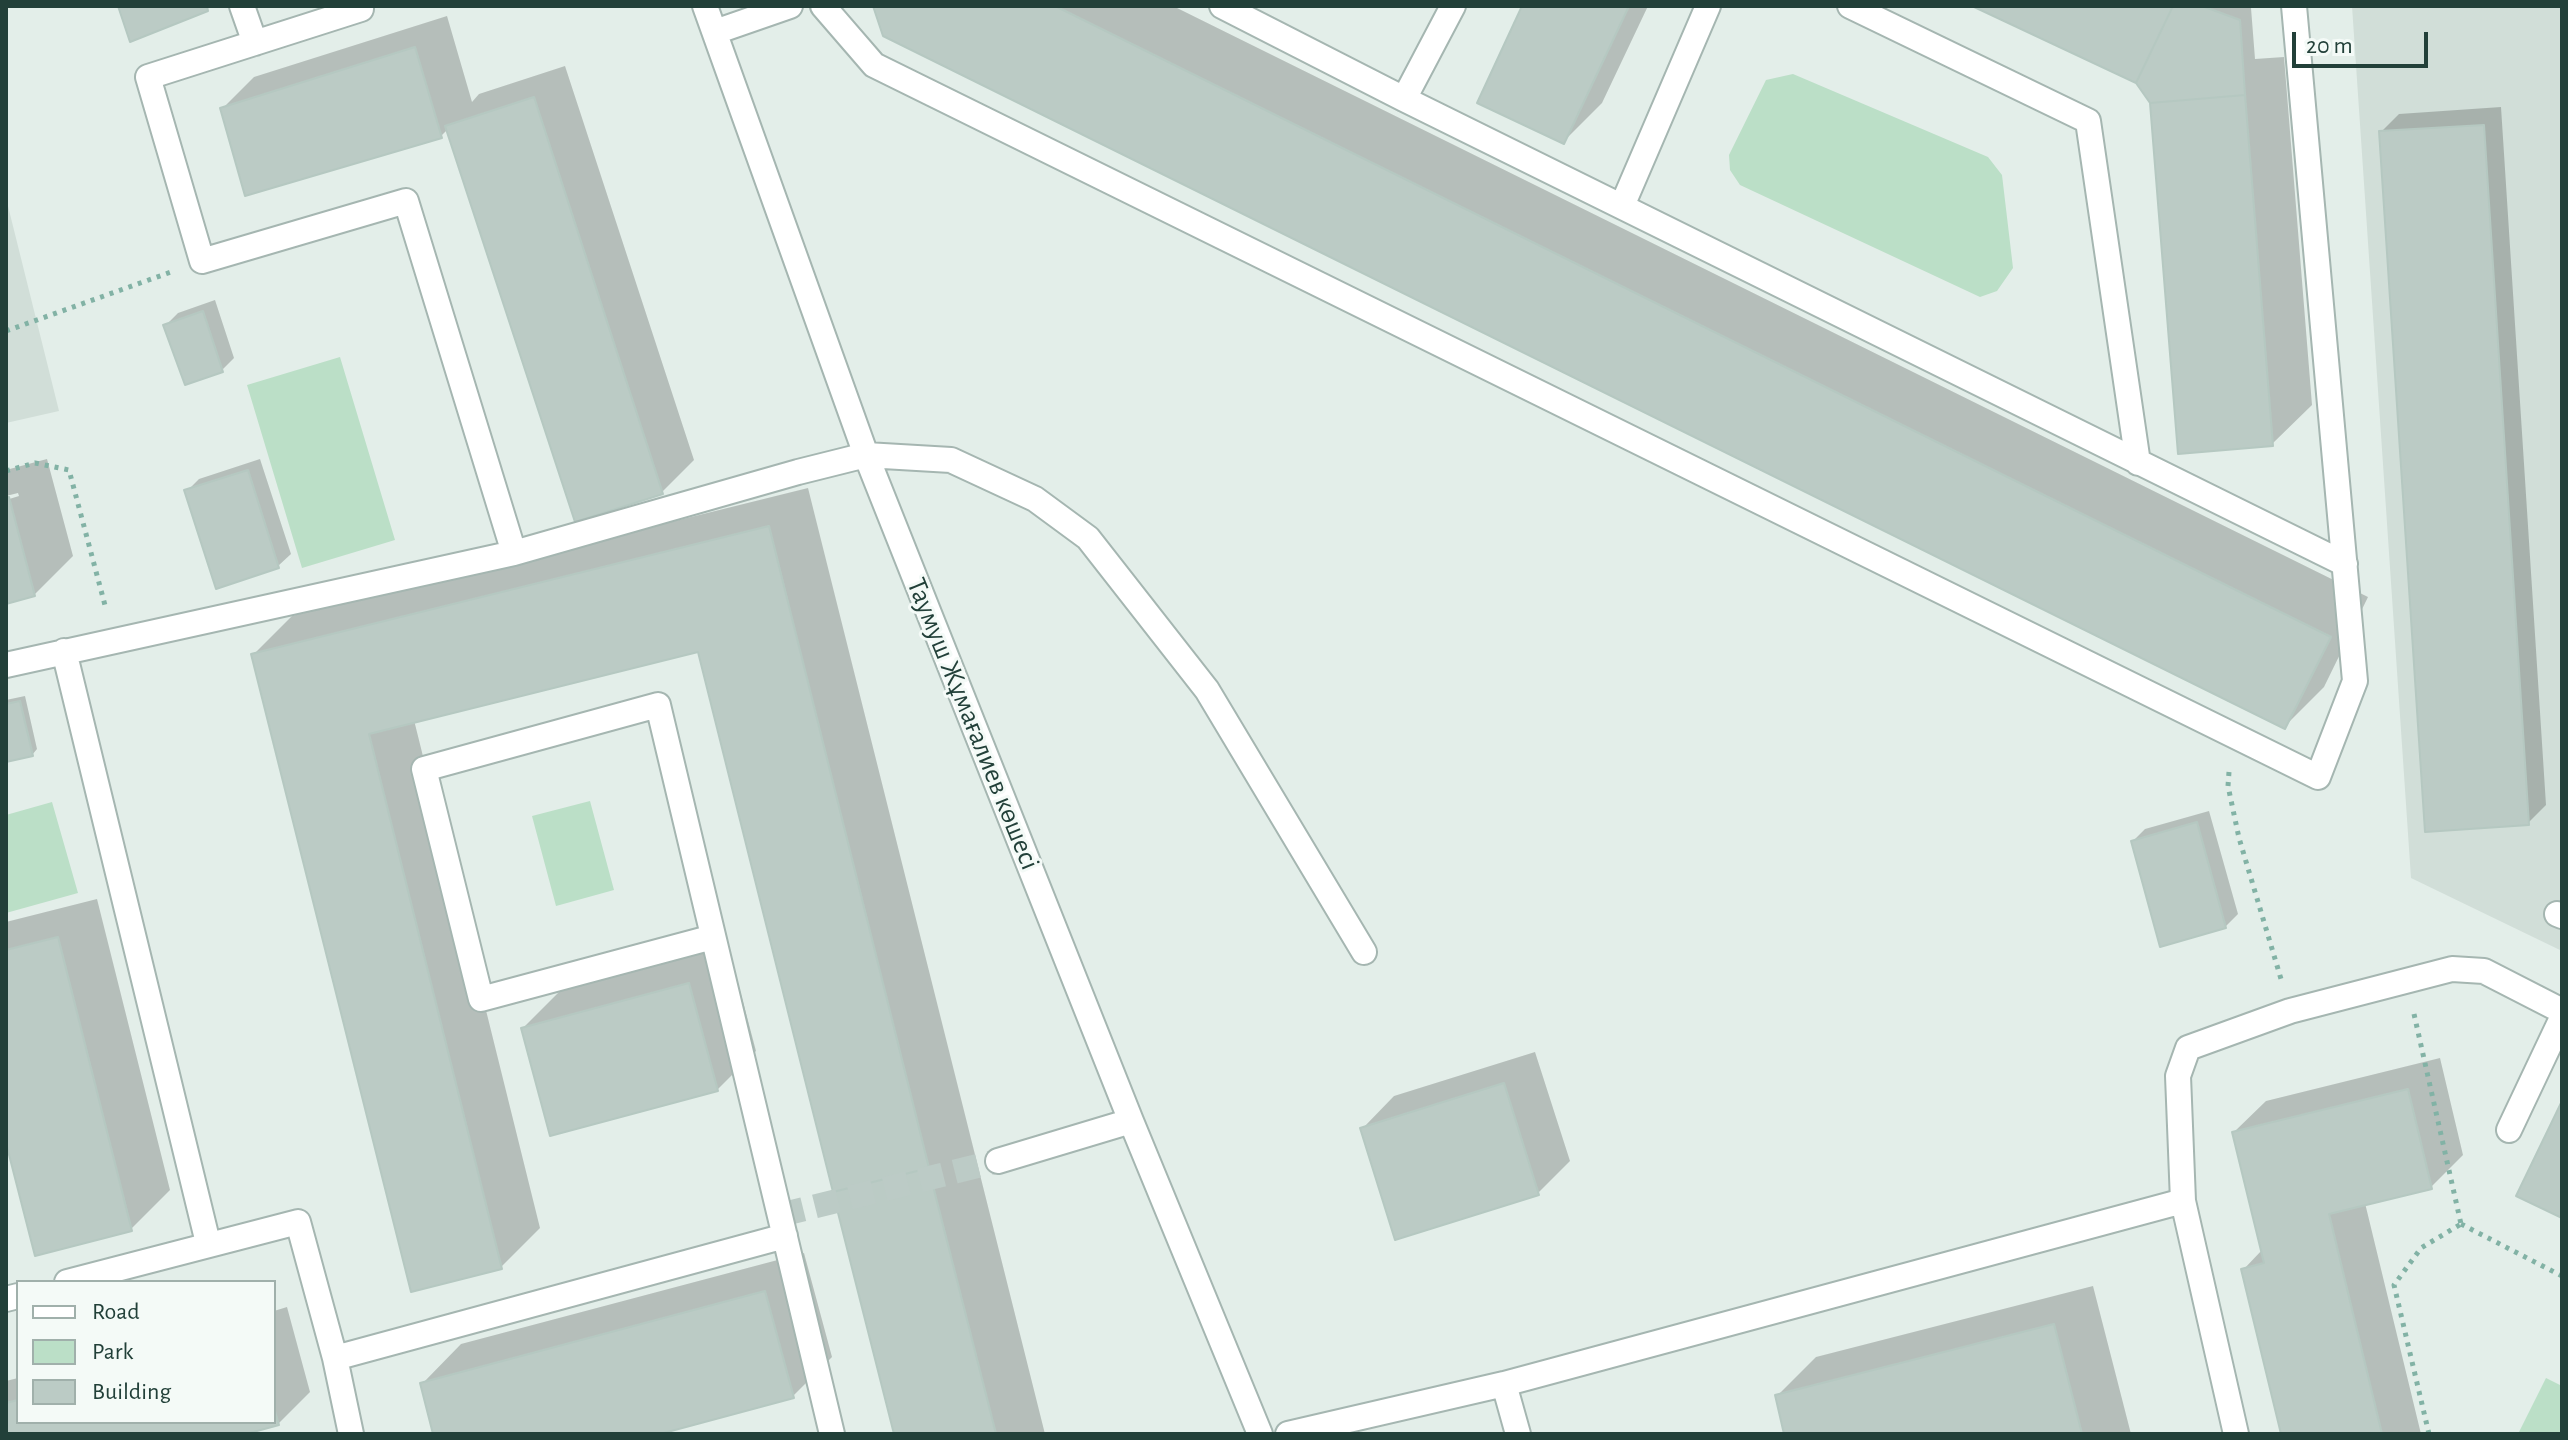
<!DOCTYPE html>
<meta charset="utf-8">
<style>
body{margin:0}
#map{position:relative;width:2568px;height:1440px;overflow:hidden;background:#e3eee9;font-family:"Alegreya Sans",sans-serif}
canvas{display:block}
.frame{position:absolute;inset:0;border:8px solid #224039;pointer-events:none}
.legend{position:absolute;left:16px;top:1280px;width:260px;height:144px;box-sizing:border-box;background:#f4faf7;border:2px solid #a0b0ab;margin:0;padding:10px 14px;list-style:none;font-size:24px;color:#224039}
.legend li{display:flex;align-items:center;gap:16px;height:40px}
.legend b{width:40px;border:2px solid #a0b0ab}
.scale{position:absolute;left:2292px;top:32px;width:136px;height:36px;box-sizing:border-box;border:4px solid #224039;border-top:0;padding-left:10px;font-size:24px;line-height:28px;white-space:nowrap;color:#224039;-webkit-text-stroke:6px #f4faf7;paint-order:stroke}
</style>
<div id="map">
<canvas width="2568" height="1440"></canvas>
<div class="frame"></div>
<ul class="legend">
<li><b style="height:10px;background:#fff"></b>Road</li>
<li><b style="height:22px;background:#bbdfc7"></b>Park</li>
<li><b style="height:22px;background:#bbcbc5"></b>Building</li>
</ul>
<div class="scale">20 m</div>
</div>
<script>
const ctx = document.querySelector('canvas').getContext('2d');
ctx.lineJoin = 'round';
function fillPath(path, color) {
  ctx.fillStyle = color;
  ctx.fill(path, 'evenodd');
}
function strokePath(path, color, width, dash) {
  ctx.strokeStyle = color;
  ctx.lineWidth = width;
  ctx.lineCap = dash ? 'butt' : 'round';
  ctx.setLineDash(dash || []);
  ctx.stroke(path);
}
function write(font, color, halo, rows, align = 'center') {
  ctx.font = font + ' "Alegreya Sans",sans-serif';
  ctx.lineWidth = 6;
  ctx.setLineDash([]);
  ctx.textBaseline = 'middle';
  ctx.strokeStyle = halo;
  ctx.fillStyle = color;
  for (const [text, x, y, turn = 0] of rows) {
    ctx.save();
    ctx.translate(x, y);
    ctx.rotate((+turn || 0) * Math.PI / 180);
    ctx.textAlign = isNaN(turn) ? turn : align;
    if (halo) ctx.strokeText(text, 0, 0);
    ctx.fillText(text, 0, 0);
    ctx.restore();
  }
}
fillPath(new Path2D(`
 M2352,6h210v945l-151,-73z
 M6,198l53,213 -53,12z`), '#d1ded8');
fillPath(new Path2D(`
 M1793,74l195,83 14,18 11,93 -16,23 -17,6 -240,-112 -10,-15 -1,-15 37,-75z
 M340,357l55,183 -93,28 -55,-183z
 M590,801l24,89 -58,16 -24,-90z
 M52,802l26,91 -72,20v-98z
 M2546,1378l16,8v48h-44z`), '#bbdfc7');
fillPath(new Path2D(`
 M876,6h297l1195,591 -44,90 -39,39z
 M1524,6h124l-46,97 -39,39z
 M1977,6l274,2 4,51 29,-2 28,348 -40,39 -120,-341 -14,-21z
 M447,16l25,86 7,-8 86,-28 129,394 -32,32 -214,-363 -7,7 -219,-27 32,-32z
 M2501,107l45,698 -18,18 -147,-691 18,-18z
 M215,300l19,58 -12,12 -56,-45 12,-12z
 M47,459l26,97 -39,39 -28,7v-102l13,-4 -1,-3 -12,3v-26z
 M260,459l31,95 -13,12 -91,-75 12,-12z
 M808,488l237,946h-149l-197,-784 -285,70 126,508 -39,39 -248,-612 39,-39z
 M25,696l12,53 -5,6 -26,5v-60z
 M2209,811l29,103 -13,13 -92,-86 12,-12z
 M97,899l73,291 -39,39 -125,-94v-213z
 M728,945l28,106 -39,39 -194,-62 39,-39z
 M1535,1052l35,109 -32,32 -175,-65 31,-32z
 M2440,1058l23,97 -32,32 -66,16 56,231h-138l-40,-164 19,-20 -28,-118 32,-31z
 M804,1253l28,104 -39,39 -141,38h-217l-13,-50 39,-40z
 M2093,1286l38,148h-344l-10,-38 39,-39z
 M287,1307l23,85 -32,32 -40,10h-232v-53l12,-3v44h256v-111z`), '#0003');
const building = new Path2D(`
 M118,6h89l1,5 -78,31z
 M873,6h182l1276,631 -46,92 -1402,-693z
 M1522,6h107l-65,138 -87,-41z
 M1972,6h201l-37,77z
 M2173,6h29l38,14 5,75 -95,8 -14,-20z
 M415,47l27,91 -197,58 -25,-88z
 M2245,95l28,351 -95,8 -28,-351z
 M534,97l129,397 -88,28 -130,-396z
 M2484,125l45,700 -104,7 -46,-701z
 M203,311l20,61 -38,13 -22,-60z
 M248,470l31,98 -63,21 -32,-99z
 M9,497l26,99 -29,8v-106z
 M769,526l160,642 -96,24 -135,-540 -329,82 133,535 -91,23 -160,-638z
 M20,701l13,55 -27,6v-58z
 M2197,822l29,106 -66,19 -29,-106z
 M58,937l74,294 -97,25 -29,-113v-193z
 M689,983l29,108 -168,45 -29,-108z
 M1504,1083l35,112 -144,45 -35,-112z
 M2408,1089l24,100 -103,25 53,220h-101l-40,-165 23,-6 -32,-131z
 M2561,1103h1v115l-46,-22z
 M929,1168l2,10 65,256h-102l-59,-233 -2,-9z
 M765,1291l29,107 -134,36h-227l-13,-51z
 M2054,1324l28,110h-298l-9,-39z
 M18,1400v22h256v-14l5,17 -33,9h-240v-31z`);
fillPath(building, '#bbcbc5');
strokePath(building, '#b5c8c1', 2);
strokePath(new Path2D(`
 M780,1215l218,-54`), '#bccbc6', 24, [24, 12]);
const minor = new Path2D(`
 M242,6l13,37
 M705,6l161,449 265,666 129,313
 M823,6l51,59 1444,712 37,-96 -61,-675
 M1222,6l182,93 941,465
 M1850,6l238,115 50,342
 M361,9l-213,68 54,184 204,-60 108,352 284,-81 68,-17 85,5 84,39 53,39 119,152 157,262
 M715,32l75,-26
 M1404,99l49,-93
 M1622,206l86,-200
 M64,651l144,592
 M6,665l508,-112
 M2557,914l5,2
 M713,937l-232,62 -57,-230 234,-64 174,729
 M2509,1130l53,-112
 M998,1161l133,-40
 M67,1282l231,-60 37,136 16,76
 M6,1299l12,-3
 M335,1358l450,-122
 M1504,1384l14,50
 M1288,1434l216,-50 679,-183
 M2236,1434l-53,-233 -5,-125 10,-28 102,-37 162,-42 32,2 78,40`);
strokePath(minor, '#a5b6b1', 28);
strokePath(new Path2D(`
 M6,331l165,-59
 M6,471l29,-8 34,7 37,139
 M2229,772l-1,14 11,52 42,141
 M2414,1014l47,210
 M2461,1224l101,52
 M2429,1434l-35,-149 27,-37 40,-24`), '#82b2a5', 5, [4, 6]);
strokePath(minor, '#fff', 24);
write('28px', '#224039', '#f4faf7', [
 ["Таумуш Жұмағалиев көшесі",973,724,68]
]);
</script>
